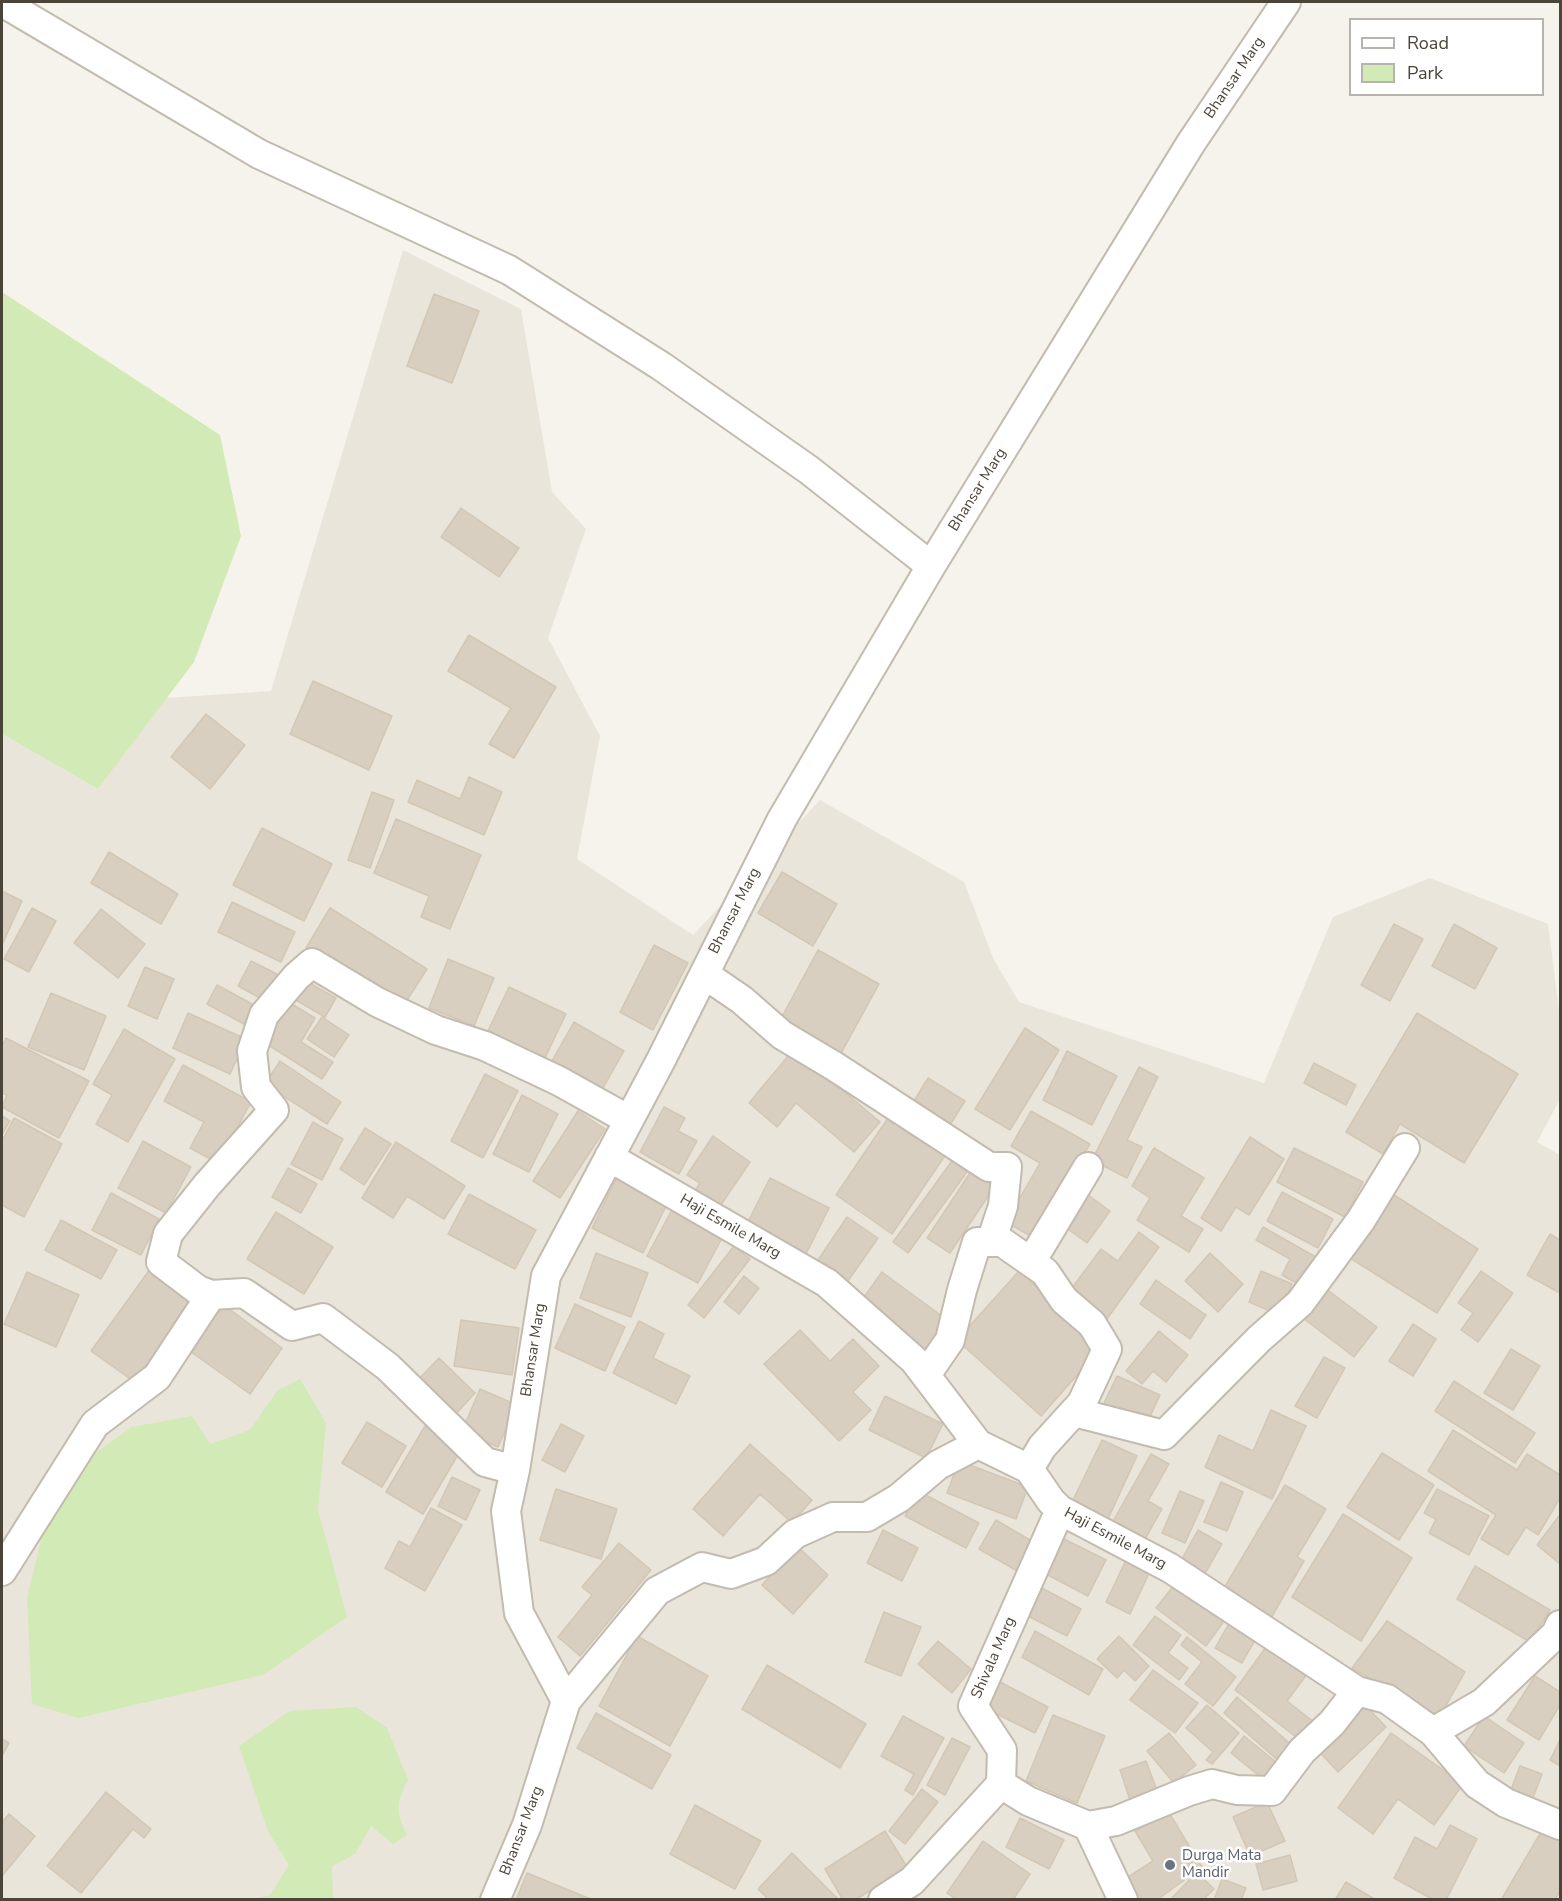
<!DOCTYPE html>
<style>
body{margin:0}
#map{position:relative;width:1562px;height:1901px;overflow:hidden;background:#f6f3ec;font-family:"Nunito Sans",sans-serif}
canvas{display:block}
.frame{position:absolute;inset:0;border:3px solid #4b4439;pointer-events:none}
.legend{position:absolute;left:1349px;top:18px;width:195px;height:78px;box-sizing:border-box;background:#fff;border:2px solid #b7b4b0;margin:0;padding:8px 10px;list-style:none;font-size:18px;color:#4b4439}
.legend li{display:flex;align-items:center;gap:12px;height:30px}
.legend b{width:30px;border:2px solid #b7b4b0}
</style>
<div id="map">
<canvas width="1562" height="1901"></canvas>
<div class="frame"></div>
<ul class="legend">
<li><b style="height:8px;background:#fff"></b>Road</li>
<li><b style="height:16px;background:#d2eab5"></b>Park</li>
</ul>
</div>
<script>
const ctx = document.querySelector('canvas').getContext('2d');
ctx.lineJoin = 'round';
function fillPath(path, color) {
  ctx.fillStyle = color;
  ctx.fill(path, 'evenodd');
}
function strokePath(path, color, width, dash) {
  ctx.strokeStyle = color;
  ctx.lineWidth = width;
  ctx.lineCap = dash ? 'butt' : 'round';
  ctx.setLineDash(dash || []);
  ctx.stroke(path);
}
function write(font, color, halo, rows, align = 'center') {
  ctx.font = font + ' "Nunito Sans",sans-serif';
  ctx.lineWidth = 5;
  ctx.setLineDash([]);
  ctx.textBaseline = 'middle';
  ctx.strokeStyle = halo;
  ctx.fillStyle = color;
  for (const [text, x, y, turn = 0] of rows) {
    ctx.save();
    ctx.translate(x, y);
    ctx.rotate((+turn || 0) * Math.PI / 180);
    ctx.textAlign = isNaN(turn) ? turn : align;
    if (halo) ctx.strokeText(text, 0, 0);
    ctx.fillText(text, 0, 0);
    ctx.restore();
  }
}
fillPath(new Path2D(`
 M403,250l118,59 31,183 34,37 -38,109 52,98 -23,123 116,76 127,-135 144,82 30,78 25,42 245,81 69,-166 97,-39 118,46 12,95v80l-23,43 23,13v744h-1558v-1165l96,55 68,-91 105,-7z`), '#eae5da');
fillPath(new Path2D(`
 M2,292l218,143 21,101 -47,126 -96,127 -96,-55z
 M300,1379l26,44 -8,87 29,107 -84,58 -185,43 -46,-14 -5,-106 15,-62 45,-77 45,-32 60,-11 18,28 40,-14 27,-39z
 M356,1707l31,21 21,52c-12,24 -13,30 -1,55l-14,9 -22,-18 -16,28 -23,12 1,33h-80l17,-4 19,-30 -21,-34 -29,-85 51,-35z`), '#d2eab5');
const building = new Path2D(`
 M434,294l45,17 -27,72 -45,-17z
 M461,508l58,40 -20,29 -58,-40z
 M469,635l87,52 -42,71 -25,-14 22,-36 -63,-37z
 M313,681l79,35 -23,54 -79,-36z
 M206,714l39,31 -35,44 -39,-32z
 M469,777l33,15 -18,43 -76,-33 9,-22 43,19z
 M372,792l22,8 -24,68 -22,-8z
 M396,819l85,36 -31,74 -29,-12 8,-21 -55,-23z
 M262,828l70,36 -28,57 -71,-36z
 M109,852l69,42 -17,30 -70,-41z
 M782,872l55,32 -24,42 -55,-33z
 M2,891l20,10 -20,44z
 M232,902l63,30 -14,30 -63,-30z
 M32,908l24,13 -27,51 -25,-13z
 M330,908l97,61 -25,39 -96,-60z
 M101,909l44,35 -27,34 -44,-35z
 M1394,924l29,15 -33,62 -29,-16z
 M1454,924l43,24 -22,41 -43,-23z
 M654,945l34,18 -35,67 -33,-18z
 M818,950l61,34 -40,73 -61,-33z
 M448,959l46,19 -20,48 -45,-18z
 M251,961l26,13 -13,26 -26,-14z
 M145,967l29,12 -17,40 -29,-13z
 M304,980l32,18 -11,19 -31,-18z
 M217,985l37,20 -10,19 -37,-20z
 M509,987l57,27 -23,48 -57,-27z
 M51,993l55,23 -22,54 -56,-23z
 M287,1001l28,17 -14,24 32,20 -11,17 -60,-38z
 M188,1013l58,26 -16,35 -57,-26z
 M1417,1013l101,61 -54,89 -64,-39 -17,30 -37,-22z
 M322,1017l27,18 -15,22 -27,-18z
 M574,1022l50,29 -25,44 -50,-29z
 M1025,1028l34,22 -49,80 -35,-21z
 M124,1029l51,30 -47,83 -32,-18 16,-29 -19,-11z
 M6,1038l83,43 -30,57 -57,-31 5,-12 -5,-2v-47z
 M794,1049l86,73 -26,30 -58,-49 -19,24 -28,-24z
 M1067,1051l50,25 -25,49 -49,-25z
 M280,1061l61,41 -14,22 -62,-40z
 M1314,1063l42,22 -10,20 -42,-22z
 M183,1065l68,37 -33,61 -28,-15 14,-26 -40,-21z
 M1139,1067l19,10 -31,63 15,7 -15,31 -35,-18z
 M485,1074l33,17 -35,67 -32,-17z
 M928,1078l37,23 -20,32 -36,-24z
 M522,1095l36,19 -29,58 -36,-18z
 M664,1107l21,11 -7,13 19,10 -18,33 -39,-22z
 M578,1111l27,18 -45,69 -27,-17z
 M1031,1111l59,33 -54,95 -30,-17 34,-59 -29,-17z
 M890,1115l56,39 -54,80 -56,-39z
 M2,1116l8,5 -8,14z
 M14,1118l48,26 -38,73 -22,-12v-64z
 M313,1122l30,17 -21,41 -31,-16z
 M365,1128l26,16 -27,41 -24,-16z
 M713,1136l37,26 -36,53 -24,-17 10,-15 -13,-8z
 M1250,1137l34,22 -35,56 -13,-8 -15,24 -20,-13z
 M143,1141l48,26 -25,46 -48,-25z
 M396,1142l69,44 -21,33 -37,-23 -14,22 -31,-20z
 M1154,1148l50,30 -23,38 22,13 -14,23 -52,-32 13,-22 -18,-12z
 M1294,1148l69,34 -18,35 -68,-35z
 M952,1161l15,11 -59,81 -15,-11z
 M288,1168l29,16 -16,29 -29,-16z
 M972,1170l23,16 -45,67 -23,-15z
 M618,1175l51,25 -26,53 -51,-25z
 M770,1178l59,30 -23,46 -59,-30z
 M1388,1191l90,58 -41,64 -90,-57z
 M1084,1192l26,19 -23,32 -26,-19z
 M1282,1192l51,27 -15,29 -51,-27z
 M111,1193l48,26 -18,36 -49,-25z
 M469,1194l67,36 -21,39 -67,-35z
 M673,1208l50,28 -25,47 -51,-27z
 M276,1212l57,35 -29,47 -57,-35z
 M847,1217l31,21 -30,43 -30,-21z
 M61,1220l56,30 -16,29 -56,-29z
 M1263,1227l58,33 -16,28 -23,-13 8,-16 -34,-19z
 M1139,1232l20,15 -55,76 -38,-27 35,-47 17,12z
 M1550,1234l10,6v53l-33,-18z
 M734,1246l16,13 -46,59 -16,-13z
 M596,1253l52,20 -17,44 -51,-19z
 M1210,1253l33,31 -25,28 -33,-31z
 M153,1265l45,32 -62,86 -45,-32z
 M1019,1271l83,76 -61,69 -84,-76z
 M1261,1271l31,13 -13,31 -30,-13z
 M1481,1271l32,22 -35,49 -17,-12 12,-17 -15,-10z
 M27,1272l52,23 -23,52 -52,-23z
 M882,1272l68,50 -24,32 -67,-50z
 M744,1276l15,12 -20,26 -15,-12z
 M1156,1280l50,35 -16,24 -50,-35z
 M1325,1288l52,39 -23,30 -51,-39z
 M217,1300l65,48 -32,46 -66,-47z
 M575,1304l50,23 -20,44 -50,-23z
 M461,1320l58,8 -7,47 -58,-9z
 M639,1321l25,13 -11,24 37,18 -14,28 -63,-31z
 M1413,1324l23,15 -23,37 -24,-15z
 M800,1330l30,31 23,-22 26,27 -26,26 18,18 -32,31 -75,-77z
 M1159,1331l29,24 -22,27 -13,-11 -11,13 -16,-13z
 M1511,1349l29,17 -27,44 -29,-17z
 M1324,1357l21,11 -28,50 -22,-12z
 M439,1358l36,35 -21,23 -37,-35z
 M1117,1376l43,19 -13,28 -43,-20z
 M1454,1381l81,52 -20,30 -80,-52z
 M480,1389l37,16 -19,42 -36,-16z
 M885,1396l58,28 -17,34 -57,-28z
 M1271,1410l35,16 -34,73 -67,-32 14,-32 34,16z
 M367,1422l39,24 -24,41 -40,-24z
 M561,1424l23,12 -19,36 -23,-12z
 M425,1426l37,22 -39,66 -37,-22z
 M1453,1430l64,40 10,-16 33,21v23l-22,37 -12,-8 -18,28 -27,-16 15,-24 -68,-44z
 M1102,1440l35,16 -29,63 -36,-17z
 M750,1444l62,56 -20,23 -32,-29 -37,42 -30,-27z
 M1382,1453l52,32 -35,55 -52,-33z
 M1151,1454l18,10 -21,37 14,8 -18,32 -32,-18z
 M959,1461l69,26 -12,32 -69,-26z
 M452,1477l28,13 -14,30 -28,-14z
 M1221,1482l22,10 -16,39 -23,-9z
 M1285,1485l41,24 -29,48 7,4 -33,57 -48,-28z
 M556,1489l61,20 -16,50 -61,-19z
 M1437,1489l52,27 -20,39 -40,-22 7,-14 -12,-6z
 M918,1491l61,32 -13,25 -61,-32z
 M1180,1491l24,10 -19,42 -23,-10z
 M431,1508l31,17 -37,66 -40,-23 14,-27 11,6z
 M1343,1514l69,44 -51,83 -69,-44z
 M1559,1516l1,1v47l-23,-19z
 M996,1520l39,23 -16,29 -40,-23z
 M883,1530l35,18 -16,33 -35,-18z
 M1198,1530l24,14 -20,35 -24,-13z
 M1062,1538l44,22 -18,36 -44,-23z
 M619,1543l32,27 -71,86 -22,-19 34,-42 -10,-8z
 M797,1546l31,29 -35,39 -31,-29z
 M1127,1558l24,11 -21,45 -24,-12z
 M1475,1566l75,44 -20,32 -73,-43z
 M1175,1584l49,37 -18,25 -50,-38z
 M1040,1587l41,22 -14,27 -41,-21z
 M884,1612l37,15 -20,49 -36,-14z
 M1155,1616l26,19 -13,18 20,15 -9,12 -46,-35z
 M1231,1620l27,15 -16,28 -27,-15z
 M1387,1621l78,51 -26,46 -87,-50z
 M1035,1631l68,38 -14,26 -67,-38z
 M637,1636l71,40 -38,70 -71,-40z
 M1119,1636l30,30 -14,15 -11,-11 -7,8 -20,-19z
 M1187,1637l49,40 -23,29 -28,-22 17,-22 -21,-17z
 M938,1641l33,28 -19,24 -34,-29z
 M1269,1643l39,30 -21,28 27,21 -14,18 -65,-50z
 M767,1665l99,59 -26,44 -98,-59z
 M1153,1670l45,33 -23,30 -45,-33z
 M1535,1676l25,16v13l-21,35 -32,-20z
 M1000,1682l48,25 -13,26 -48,-24z
 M1237,1697l58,51 -14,15 -57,-50z
 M1364,1704l22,23 -48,45 -22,-24z
 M1207,1705l32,28 -27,31 -6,-4 7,-8 -27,-24z
 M596,1713l75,42 -19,34 -75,-41z
 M1053,1715l52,21 -28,67 -51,-22z
 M903,1716l41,22 -31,57 -8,-5 9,-16 -33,-18z
 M1484,1716l40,27 -20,30 -40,-27z
 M1169,1733l27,32 -22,18 -27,-32z
 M1391,1733l72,51 -29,41 -36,-26 -25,35 -35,-26z
 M1244,1736l32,26 -13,17 -32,-26z
 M952,1738l18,9 -25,48 -18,-10z
 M2,1739l7,4 -7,13z
 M1560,1740v26l-10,-6z
 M1146,1761l12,32 -27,10 -11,-33z
 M1520,1766l22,8 -10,26 -22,-8z
 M922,1789l16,13 -33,42 -16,-13z
 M106,1792l45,37 -7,9 -11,-9 -52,64 -34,-27z
 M1267,1802l18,39 -35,15 -17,-39z
 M695,1805l66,36 -26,48 -65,-35z
 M1168,1811l34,56 -45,33h-20l-12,-21 28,-18 -18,-30z
 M9,1814l26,22 -33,40v-54z
 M1020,1818l44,22 -15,29 -43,-22z
 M1450,1825l27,14 -31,61h-12l-40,-22 21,-41 22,12z
 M1544,1827l16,10v54l-5,9h-54z
 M885,1831l22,36 -52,33h-12l-18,-31z
 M983,1841l47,33 -17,26h-56l-10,-7z
 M792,1853l47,47h-70l-11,-11z
 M1290,1855l7,26 -34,9 -7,-26z
 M1197,1872l17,17 -11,11h-33z
 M527,1873l66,27h-77z
 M1222,1879l24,9 -5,12h-27z
 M1346,1882l30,18h-41z`);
fillPath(building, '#d8cfc1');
strokePath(building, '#d3c7b4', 1.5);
const street = new Path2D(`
 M2,2l257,152 250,116 152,96 148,104 122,96
 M704,974l38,26 40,35 52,31 155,101h18l-4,39 -12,36
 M609,1157l218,126 87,77 64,84 51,25 22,32 9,9 110,58 187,123 30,8 46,33 44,52 29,19 54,22
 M1031,1262l57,-95
 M211,1295l-13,-5 -37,-28 7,-28 39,-49 67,-75 -18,-23 -4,-36 12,-36 32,-38 16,-14 65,39 59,28 49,16 74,35 70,39
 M926,1375l24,-35 12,-50 15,-48h25l43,30 19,28 28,24 15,25 -25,54 -40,44 -13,22
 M1074,1412l90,23 95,-96 41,-36 61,-83 44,-72
 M2,1571l93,-147 62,-47 54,-82 33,-2 48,33 31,-8 65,49 97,95 30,8
 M566,1701l91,-110 45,-24 29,7 35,-13 29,-27 38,-17h34l32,-19 39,-33 40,-21
 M1433,1732l51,-30 72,-68 4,-9
 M1001,1784l27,17 60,25 28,-5 73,-30 23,-7 25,6 35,1 30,-40 30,-28 25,-32
 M1088,1826l35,74
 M495,1900l32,-75 39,-124 -47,-88 -13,-102 9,-41 31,-194 115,-216 121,-241 149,-253 260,-423 95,-141
 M883,1900l29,-19 89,-97 1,-34 -29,-44 87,-196`);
strokePath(street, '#c2bbae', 32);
strokePath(street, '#fff', 28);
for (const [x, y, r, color] of [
 [1170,1865,6,"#6b7280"]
]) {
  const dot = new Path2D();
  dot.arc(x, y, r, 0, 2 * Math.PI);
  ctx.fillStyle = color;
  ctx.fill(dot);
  strokePath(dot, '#fff', 2);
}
write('15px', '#4b4439', '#fff', [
 ["Bhansar Marg",1235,78,-56],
 ["Bhansar Marg",978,490,-58],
 ["Bhansar Marg",735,911,-63],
 ["Haji Esmile Marg",730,1227,30],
 ["Bhansar Marg",534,1350,-81],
 ["Haji Esmile Marg",1115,1539,28],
 ["Shivala Marg",994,1658,-66],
 ["Bhansar Marg",522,1831,-69]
]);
write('15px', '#5b616d', '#fff', [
 ["Durga Mata",1182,1856],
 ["Mandir",1182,1873]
], 'left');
</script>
